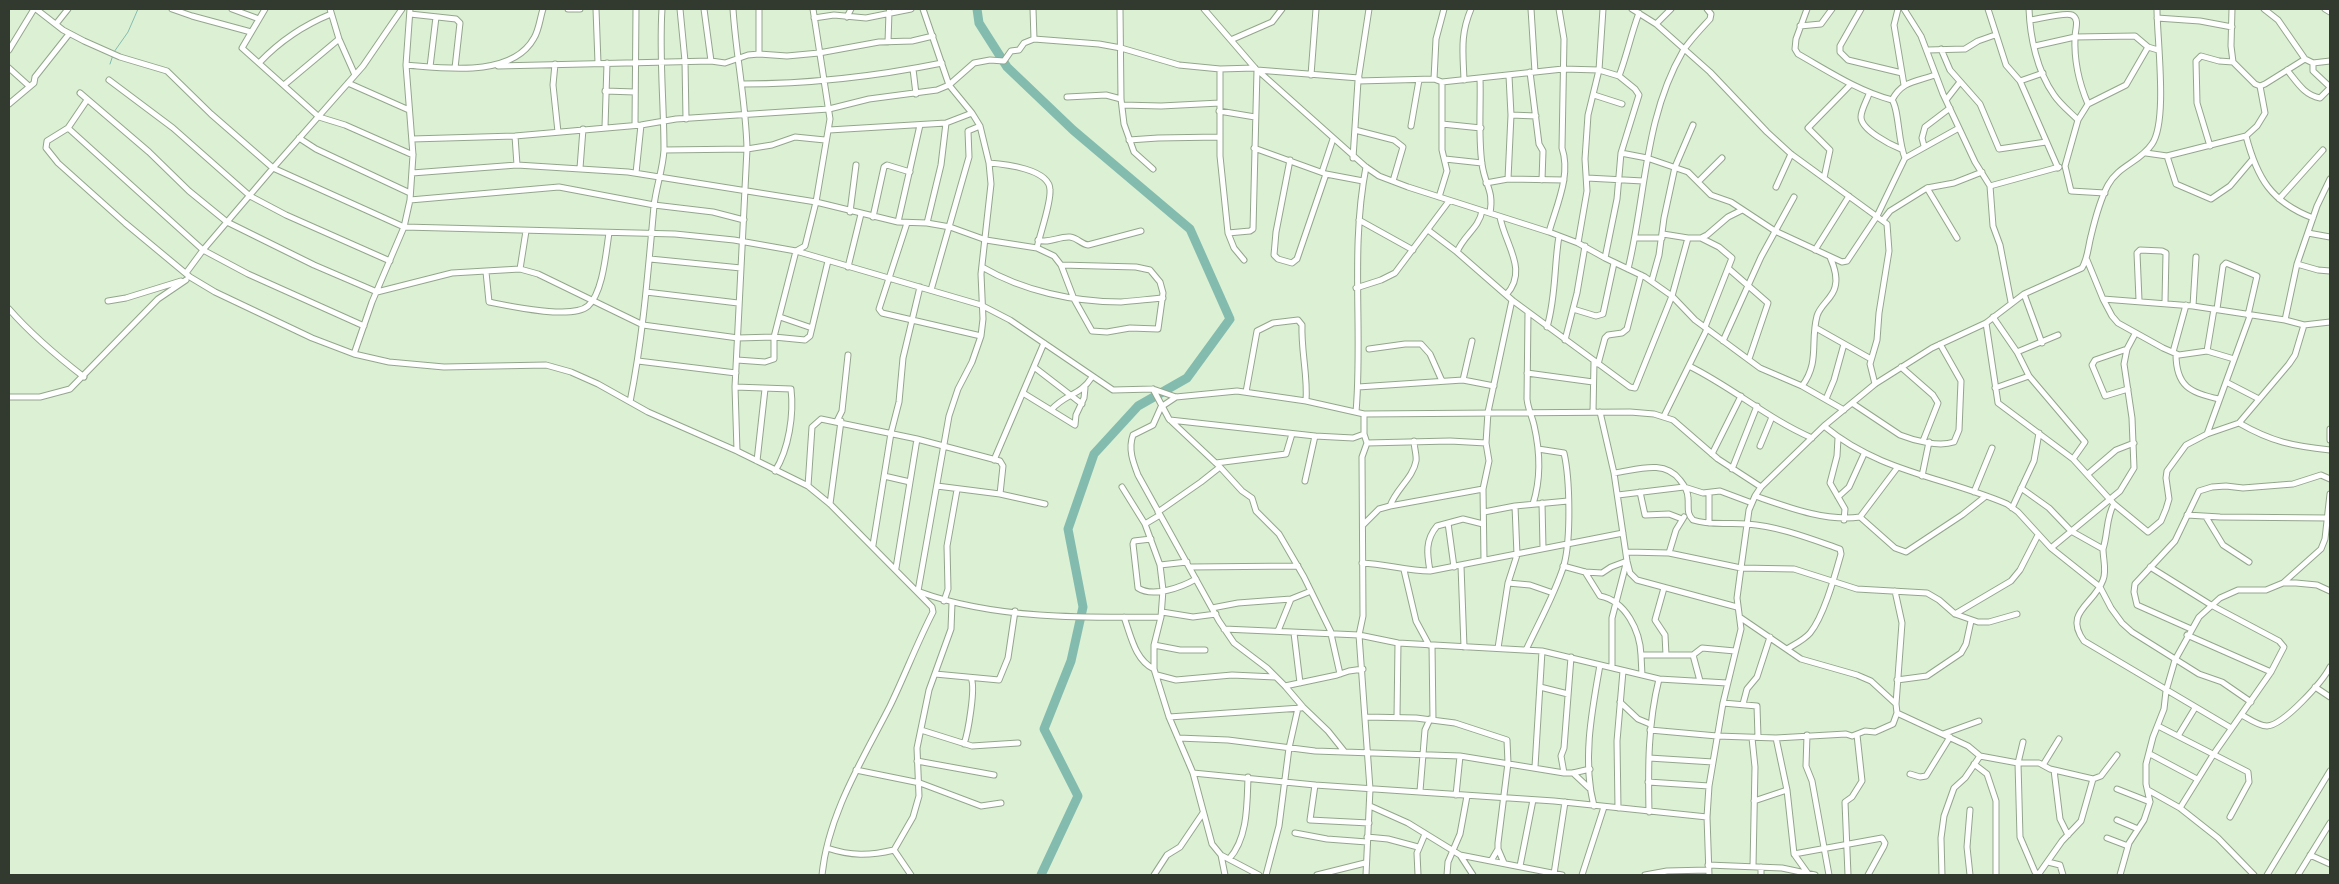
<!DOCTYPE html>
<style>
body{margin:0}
#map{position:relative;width:2339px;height:884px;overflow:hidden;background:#dcf0d4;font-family:"Sofia Sans Condensed",sans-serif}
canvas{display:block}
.frame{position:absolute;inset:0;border:10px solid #32392f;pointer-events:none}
</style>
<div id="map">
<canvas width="2339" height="884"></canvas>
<div class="frame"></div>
</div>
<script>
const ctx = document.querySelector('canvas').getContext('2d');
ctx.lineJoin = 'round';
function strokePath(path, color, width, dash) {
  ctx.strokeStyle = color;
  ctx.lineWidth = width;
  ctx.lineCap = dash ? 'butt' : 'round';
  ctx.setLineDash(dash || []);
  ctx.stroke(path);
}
strokePath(new Path2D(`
 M114,52l14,-20 10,-23
 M110,64l3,-9`), '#83bcaf', 1);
strokePath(new Path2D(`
 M977,9l2,14 28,44 66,63 117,99 40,90 -43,59 -49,28 -44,48 -26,75 15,78 -12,54 -27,68 34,67 -37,79`), '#83bcaf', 9);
const street = new Path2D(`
 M36,9l27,21 21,11 36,16 47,14 44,43 62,54 131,59 271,7 59,6 62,11 185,54 29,15 103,70 40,-1 23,8 61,-6 69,10 58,13 266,-2 24,2 19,6 45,39 43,28
 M172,9l20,7 59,16
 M232,9l27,10
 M265,9l-23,39 77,69 26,8 68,30
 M330,9l9,30 16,36
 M568,9h12
 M596,9l2,54
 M680,9l5,52 1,58
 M704,9l7,52
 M733,9c3,47 13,93 14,140l-12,238 2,64
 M759,9v45
 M1033,9l1,30
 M1120,9l1,90 3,25 10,28 19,17
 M1204,9l51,59 111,99 13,9 29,11 141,45 29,11 27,15 40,19 27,19 23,24 65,48 42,18 42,24
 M1531,9l4,63
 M1632,9l24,15 54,48 57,60 24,22 96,70 2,27 -10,62 -2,27 -7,24 5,20
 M1861,9l-21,37v6l8,8 54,13
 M1898,9l-4,16 10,60
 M1904,9l17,27 22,58 32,68 15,24 3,40 7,19 11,57
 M1988,9l18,56 14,16 38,87
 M2029,9c1,28 8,62 25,86 6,9 16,17 24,25
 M2232,9l-1,37 2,16 22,22 5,2 5,-2 40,-25
 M2264,9l14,11 27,39 8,4 17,-2
 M2325,9l5,3
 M410,14l46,5 4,4 -5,45
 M847,17l4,-8
 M814,18l20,-3 32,3 45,-9
 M2157,18l43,3 32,6
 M2030,20c8,-1 36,-8 42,-5 8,4 3,15 3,22 -1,23 4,46 13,67
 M56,24l12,-15
 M1656,24l15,-15
 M1800,26l21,-2 11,-15
 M1233,39l39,-17 10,-13
 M888,42l1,-30
 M2035,46l40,-9 60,-1 13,11 10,3
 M1941,49l9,21 30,34 19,45 47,-7
 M9,50l25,-41
 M1928,50l37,-1 13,-8 17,-6
 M260,62c21,-22 44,-37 71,-48
 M2313,63v8l17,16
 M555,64l-2,21 5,47
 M406,65c39,3 106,13 128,-27 5,-8 6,-20 9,-29
 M498,66l213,-5 14,2 23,-8 11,-1 28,2 32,-3 60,-11 33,-1 21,-5
 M430,67l6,-50
 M9,68l20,18
 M913,69l3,25
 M1220,69v87l8,77 6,15 10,12
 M2287,70c10,12 17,25 33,28l10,-10
 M1530,72l9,72 4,7 -1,29
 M1311,75l5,-66
 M1619,76c8,-21 12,-42 20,-63
 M1480,78c1,28 -2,58 2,86 3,22 12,26 8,49
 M1434,79l2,-40 8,-30
 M109,80l64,48 77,68 36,19 104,46
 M1464,80c-1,-28 -4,-45 7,-71
 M1358,81l76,-2 8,3 121,-13 36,1 20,6 16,13 4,6 -18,58 -4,46 -12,59
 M2020,81l23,-8
 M348,83l61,27
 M742,84c66,0 136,-8 200,-21
 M284,85l55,-46
 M605,91l30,1
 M80,93l69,59 40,39 38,31 87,43 63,27 75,-19 68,-4 18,5 105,51 95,13 36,-1 31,3 5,-4 18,-75
 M1869,94c-2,6 -8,16 -8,23 0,13 30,28 40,32
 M1594,95l28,9
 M1067,97l39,-2 15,4
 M87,100l-19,28 -21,13 -1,7 12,15 67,60 65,54 25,15 97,46 42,16 35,8 55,5 102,-2 25,7 27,12 50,28 89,39 71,35 22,18 102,103 1,5c-16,31 -28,63 -43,94 -27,53 -62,108 -68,169
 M1892,100c10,-19 23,-18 43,-25
 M1946,100l14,-18
 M9,104l25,-21 1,-6 34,-43
 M1122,105l39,1 59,-3
 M1219,111l36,6
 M1511,115l25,1
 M1442,124l39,4
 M635,125l1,-116
 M1411,126l8,-46
 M605,127l2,-64
 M68,128l135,122 45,24 116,52
 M829,130l117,-7 26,-10
 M1355,130l39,10 9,7 -10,34
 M515,136l2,29
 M2246,136c11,42 25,66 67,82
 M299,138l17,11 94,44
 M412,139l103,-3 126,-11 35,-6 153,-10 40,-10 68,-9 12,-5 25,-22 16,-3 14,1 7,-10 8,-1 5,-7 10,-4 65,5 22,4 58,17 41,4 35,-1
 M1129,140l29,-2 61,-1
 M1924,146l-2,-8 3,-11 25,-19
 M2210,146l-13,-43 -1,-42 5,-5 18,5 14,1
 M1254,148l72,26 37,7
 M664,150l83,-1 25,-4 23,-8 30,3
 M1621,153l26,5 41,14 23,23 20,7 44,29 67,31 5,-1 30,-45 28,-58c-7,-16 -6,-49 -13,-58 -34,-9 -64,-29 -94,-46l-3,-5 1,-10 11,-30
 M2146,153l21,3 79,-20 11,-10 8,-13 -5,-27
 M2167,156l9,28 35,15 19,-13 22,-26
 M1353,158l5,-77 11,-72
 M1905,158l54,-30
 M1445,159l37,4
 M1290,160l-14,72 -2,23 4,4 14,4 5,-4 29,-85
 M989,163c15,1 61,6 61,27 1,14 -10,43 -13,58
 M580,168l3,-39
 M1322,172l11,-33
 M412,173l105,-8 111,7 188,30 82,20 29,1 23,4 36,13 51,8 17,8 7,9 13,34 18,32 15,1 23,-4 28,1 5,-36 -3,-11 -10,-12 -14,-3 -75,-2
 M636,173l5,-48
 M1587,178l56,3
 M1824,178l6,-28 -22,-22 43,-44
 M1508,179l3,-64 -2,-39
 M1699,181l23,-23
 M1486,183l22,-4 56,1
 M1990,186l69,-19
 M1776,187l15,-33
 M1927,188l30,50
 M2105,193l-34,-2 -6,-25 13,-46 10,-16 38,-19 22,-38
 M1439,197l8,-26 -5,-21v-68
 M2279,199l44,-49
 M410,200l149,-13 95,18 59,7 31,8
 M850,212l6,-47
 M873,217l11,-50 3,-2 23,7
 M1500,217c5,28 29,53 6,78
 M1359,220l54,30
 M1883,220l7,-9 37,-23 27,-5 28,-11
 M898,222l22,-97
 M907,223l-28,86 3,4 99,23
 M927,223l14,-58 5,-42
 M1428,230l29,22 55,48 118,87 5,1 37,-92 16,-58
 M1549,232c8,-28 22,-57 13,-84l2,-109 -5,-30
 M1228,233l22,-2 3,-2 4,-159 102,8
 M2308,233l22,4
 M1663,234l25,4h13l6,-3 21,-18 14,-7
 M1636,238h26
 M1701,238l18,9 13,11 -27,69
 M1038,240c11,4 21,-4 32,-3 8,1 11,7 18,8l53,-14
 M1578,243l9,-52 -2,-32 3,-44 11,-45 4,-61
 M1815,250l34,-54
 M1457,252c7,-17 22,-24 25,-41
 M650,259l91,9
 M2087,260l16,39 90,7 92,14 12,-56 20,-58 13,-27
 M2297,264l21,6 12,1
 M848,267l13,-53
 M982,267c41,24 92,35 139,35 14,-1 29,-3 42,-4
 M520,269l6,-38
 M1628,269c18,-73 16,-151 55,-218 7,-11 18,-22 27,-32l1,-5 -4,-5
 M1729,269l39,34 -19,56
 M486,272l3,30c20,4 83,18 99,4 15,-13 18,-54 21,-73
 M186,273l17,-23 70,-82 90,-102 39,-57
 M1652,280l7,-25 5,-37 11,-51 18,-42
 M1356,288l25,-8 14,-7 54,-72
 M931,290l38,-133 -1,-26 12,-5
 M646,292l92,11
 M2024,294l18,49
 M2103,299l9,17 6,7 45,25 16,7 28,-4 27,8
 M2139,300l-2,-47 3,-3 22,1 4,2 -1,49
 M108,301l18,-3 55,-17
 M2193,306l3,-49
 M9,309c21,24 49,48 75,68
 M1573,309l23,7 7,-2 11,-51
 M2217,309l6,-43 3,-3 31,13 -9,39
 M1528,313l-1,86c1,10 5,17 7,26 6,26 7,54 -1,79
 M780,317l32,11
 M1993,317l24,35 12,24 56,66 -12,17
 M2285,320l19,5 26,-3
 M1986,323l12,80 75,56 41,45 34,28 13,-11 5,-12 3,-10 -3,-21 1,-7 19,-26 21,-11 32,-11 50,-59 6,-9 9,-30
 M1547,327c9,-30 7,-61 12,-91
 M1816,328l55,31
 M1565,340l12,-47 8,-47
 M1723,341l38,-84 33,-60
 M1369,349l36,-5h16l9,10 12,27
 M2127,349l-32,11 -3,5 13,31 23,-7
 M2207,351l7,-42
 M2017,352l41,-17
 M2173,352l13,-47
 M354,354l18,-52 32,-75 6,-27 3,-45 -7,-90 4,-56
 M2176,354c0,32 14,39 43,45
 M737,360l28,2 9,-3v-22l22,-86 9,-5 11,-44 14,-83 -17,-110
 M638,361l98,12
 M1598,364l7,-26 3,-3 14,-2 5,-4 14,-54
 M1689,366c43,21 79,53 123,72
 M1034,367l48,37
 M1901,367l32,28 5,8 -15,38
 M1527,373l66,9
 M1463,380l9,-39
 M2226,382l33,17
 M1802,386c18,-24 8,-44 15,-70 3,-11 16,-18 18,-29 3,-10 -1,-21 -5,-30
 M735,387l56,2c3,25 -2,60 -16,82
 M1358,387l105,-7 31,6
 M1995,388l34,-12
 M1153,389l16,30 51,48 22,24 10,7 4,13 23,23 25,43 28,57
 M1246,392l11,-61 16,-8 25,-3 4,5c-1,26 6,51 4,76
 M1023,393l52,32 1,-10 8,-17 1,-10
 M9,397h31l30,-8 88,-90 28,-19
 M1176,397l-15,10 -8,18 -20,10c-5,14 0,27 5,40l81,146 15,22 33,25 18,18 18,21 25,24 16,20
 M1826,399l8,-19 10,-36
 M630,402c13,-65 18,-130 24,-196 2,-19 9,-37 10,-56 0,-47 -5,-94 -2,-141
 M1852,403l48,32c15,6 39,12 54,7l5,-12 2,-49 -21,-37
 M1051,410c15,-17 29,-14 41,-33
 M1356,412c7,-80 -6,-163 10,-245
 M1593,412l1,-50
 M1600,412l14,61 13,88 3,12 7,7 100,27
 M1364,414v20l3,9 -5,14 1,159 -4,19 11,154 -4,86
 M1664,416l43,-87
 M1170,420l145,16 38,2 11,-4
 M837,421l5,-10 6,-56
 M2239,423c33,19 54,23 91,27
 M1824,426c55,46 120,51 183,78l11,8 33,36 49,39 11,21 11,15 10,9 67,42 23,8 29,20
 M2330,429v11
 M2207,434l43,-118
 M1838,438l-1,18 -7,27 15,26 -1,11
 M1367,443l83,-2 36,2 2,-31 24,-112
 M1760,446l12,-29
 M1712,454l29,-58
 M994,460l50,-117
 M757,461l8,-72
 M1216,463l70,-9 6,-20
 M1732,469l25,-63
 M1614,473c23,-3 50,-14 66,7 4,5 8,12 8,18 1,9 -2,15 5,22 18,6 36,2 54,4 31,2 64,15 93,25l1,5c-6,21 -17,62 -31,79 -6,7 -15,11 -23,16
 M2088,474l28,-24 18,-7
 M884,476l26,6
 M1922,476l7,-34
 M1305,481l10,-45
 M808,486l4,-59 9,-8 96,20 83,22 3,5 -3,28
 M937,486l63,8 45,10
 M1122,487l23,37 15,41 3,25 -2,27 -7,28v24l15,48 24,56 19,71 9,11 38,20
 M2021,488l28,20 22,23 32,18c0,10 4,22 0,31 -9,25 -40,32 -19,61l147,87
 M1640,492l5,23 24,-1 13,5
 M1974,492l18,-44
 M1618,495l66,-8 19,6 17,-2 32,12
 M1755,496c32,11 71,26 105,21l35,31 11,4 56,-37 24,-19
 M1838,497l11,-10 15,-33
 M1542,503l1,45
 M830,504l11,-83
 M1390,506c6,-17 23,-28 26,-45 1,-5 -2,-14 -2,-20
 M2012,508l22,-47 5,-28
 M1158,512l43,-30 19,-15
 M1484,512l31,-6 53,-5
 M2187,515l33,2 108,1
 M1860,517l37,-49
 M2206,517l17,28 26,17
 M1448,523l6,44
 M1709,523v-29
 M1145,524l15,-9
 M1363,525l16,-16 11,-3 93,-17
 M1151,539l-17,2 -1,3 5,44c15,10 44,-1 58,-9
 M873,545l18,-112 8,-31 4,-44 17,-71
 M2051,548l69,-57 14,-23 -2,-50 -8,-54 3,-15 8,-15
 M2103,549c5,-15 3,-32 11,-45
 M1627,552l42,1 72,15 53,1 63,20 70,4 12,7 16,14 23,8h11l28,-8
 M1669,553l7,-23 8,-13
 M1484,560l-1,-71 6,-28 -3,-18
 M1362,563c24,1 45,8 68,8l193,-38
 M1160,565l27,-3
 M1461,566l3,81
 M1563,566l22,6 17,1 9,-6 16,-6
 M1190,567l108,-1
 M2150,567l61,38 68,36 5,6 -13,25 -58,83 -33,53
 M896,568l21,-129
 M1404,570l12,51 13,24
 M1430,571c-3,-17 -5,-31 7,-45l26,-7 20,5
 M1585,572l15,24c26,5 40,35 41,59
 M1508,583l22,2 23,8
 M2283,583l38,-34 4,-10 5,-45
 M1664,588l-9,32 10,15 1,20
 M918,591l31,-175 9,-27 14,-27 9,-26 2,-17 -2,-45 10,-90 -2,-21 -9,-37 -8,-13 -23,-28 -26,-76
 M1895,591l7,32 -6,81
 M920,592c74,27 164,26 241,25
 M944,601l4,-12 -1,-43 10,-56
 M1212,608l26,-5 53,-4 20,-8
 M1162,612l31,5 23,-3
 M1955,614l56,-33 9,-11 18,-35
 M1124,617c7,19 11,43 30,52
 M1741,618l60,41 56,16 14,6 25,23 1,9 71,33 12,10 38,7h21l11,6 43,10 8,-3 16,-21
 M1224,629l135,6 39,8 144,8 117,28 68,4
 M2191,629l-54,-24 -3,-13 1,-8 40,-43 24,-50 13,-4 14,-1 17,2 50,-4 28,-9 9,4
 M1278,631l13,-32
 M1294,633l6,50
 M1331,634l9,40
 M2187,635l84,37
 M1154,645l26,5h25
 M1432,645l1,75
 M1498,648l10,-65 9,-28 -2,-49
 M1526,650c13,-28 29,-56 38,-85 7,-26 6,-86 0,-112l-26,-4
 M1693,655l7,26
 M1612,667v-49l14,-54
 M935,674l64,6 9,-22 7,-47
 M1157,675l19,5 56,-5 43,2
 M1642,675l-1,-20h52l9,-7 33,3
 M1897,680l30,-4 34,-23 5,-9 5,-23
 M1285,686l52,-11 12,-4 14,-2
 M1540,687l28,7
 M2315,687l15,10
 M1620,702l18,17 12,5
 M1723,703l34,3 1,31
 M1743,704l4,-15 10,-12 13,-40
 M2242,715c7,4 17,11 25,11 17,-1 56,-45 63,-59
 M1169,717l132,-9
 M1365,717l51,1 39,5 52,17 1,23 -10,80v6l6,14
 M1397,717l1,-74
 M2158,726l90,46 1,10 -19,35
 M921,730l51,16 46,-3
 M1650,730l67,6 59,2 11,52 7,64 15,21
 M1943,734l36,-13
 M1807,735l-1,31 6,15 17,94
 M2178,736l17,-28
 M1178,738l50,2 87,11 145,5 104,17h9l17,-4
 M1752,738l3,29 -2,99
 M1776,738l70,-4 6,2 13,-5 10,1 18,-8 4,-11
 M2023,742l-5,21 2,74 15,35 4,3
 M964,744c4,-11 12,-57 7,-66
 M2150,754l47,25
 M1649,758l64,4
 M917,761l77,14
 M1974,764l13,10 9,27v74
 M2043,765l16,-26
 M1535,767l7,-116
 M856,770l64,13 61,23 20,-3
 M2054,770l6,49 8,16
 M1193,773l122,12 239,16 153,16
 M1564,773l-3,-17 3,-8 7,-91
 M1573,773l16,15
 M1910,774l10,3 6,-1 24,-39
 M1648,782l61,4
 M1315,785l-5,35 59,3
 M2117,789l33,13
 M2148,790l32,18 38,30 36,37
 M1420,791l5,-61 5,-11
 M1456,795l4,-39
 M1754,801l33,-11
 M1370,806l38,17 52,32 13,20
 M1594,806c-12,-45 -2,-96 6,-141
 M1618,808l-1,-67 6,-70
 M1649,812c-1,-45 -1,-89 10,-133
 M2117,820l21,9
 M1295,833l32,6 40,3
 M1367,837l21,2 30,8
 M2107,838l21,8
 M827,848c24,8 42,8 67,2l19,-33 6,-21 -2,-48 12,-58 22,-61 1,-26
 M894,850l17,25
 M1794,854l88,-16 3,5 -1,3 -16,29
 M1221,855l4,20
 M1460,855l102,20
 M2310,855l20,9
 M1229,859c19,-21 18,-55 19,-82
 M1491,861l7,-12
 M2048,862l12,3 3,10
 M1708,865l74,3 33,7
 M1520,866l13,-66
 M1554,874l11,-72
 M1154,875l13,-20 13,-8 23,-34
 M1266,875l13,-49 10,-78 9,-40
 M1317,875l48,-12
 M1418,875l-1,-22 8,-19
 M1447,875l1,-13 12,-28 7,-38
 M1582,875l22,-68
 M1645,875l22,-4 41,-1
 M1709,875l-2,-58 2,-31 14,-83 18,-74 -4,-31 4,-30 8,-58 6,-14 6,-9 63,-61 51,-42 57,-36 54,-25 38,-29 58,-26c6,-10 6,-21 9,-32 4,-17 9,-36 17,-51 10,-19 32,-23 44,-41 16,-23 5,-104 5,-135
 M1761,875v-8
 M1848,875l-3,-73 7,-5 10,-16 -5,-46
 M1942,875l-1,-37 3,-22 10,-28 11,-10 15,-22
 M1970,875l-3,-28 3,-37
 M2038,875l24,-34 19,-20 12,-42
 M2120,875l9,-32 15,-23 6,-18 -4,-18v-20l7,-27 11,-28 2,-18 9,-31 24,-43 21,-19 18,-8h28l17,-7h13l21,2 13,6
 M2267,875l63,-104
 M2298,875l32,-52`);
strokePath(street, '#93a68c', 7);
strokePath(street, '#fff', 5);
</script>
